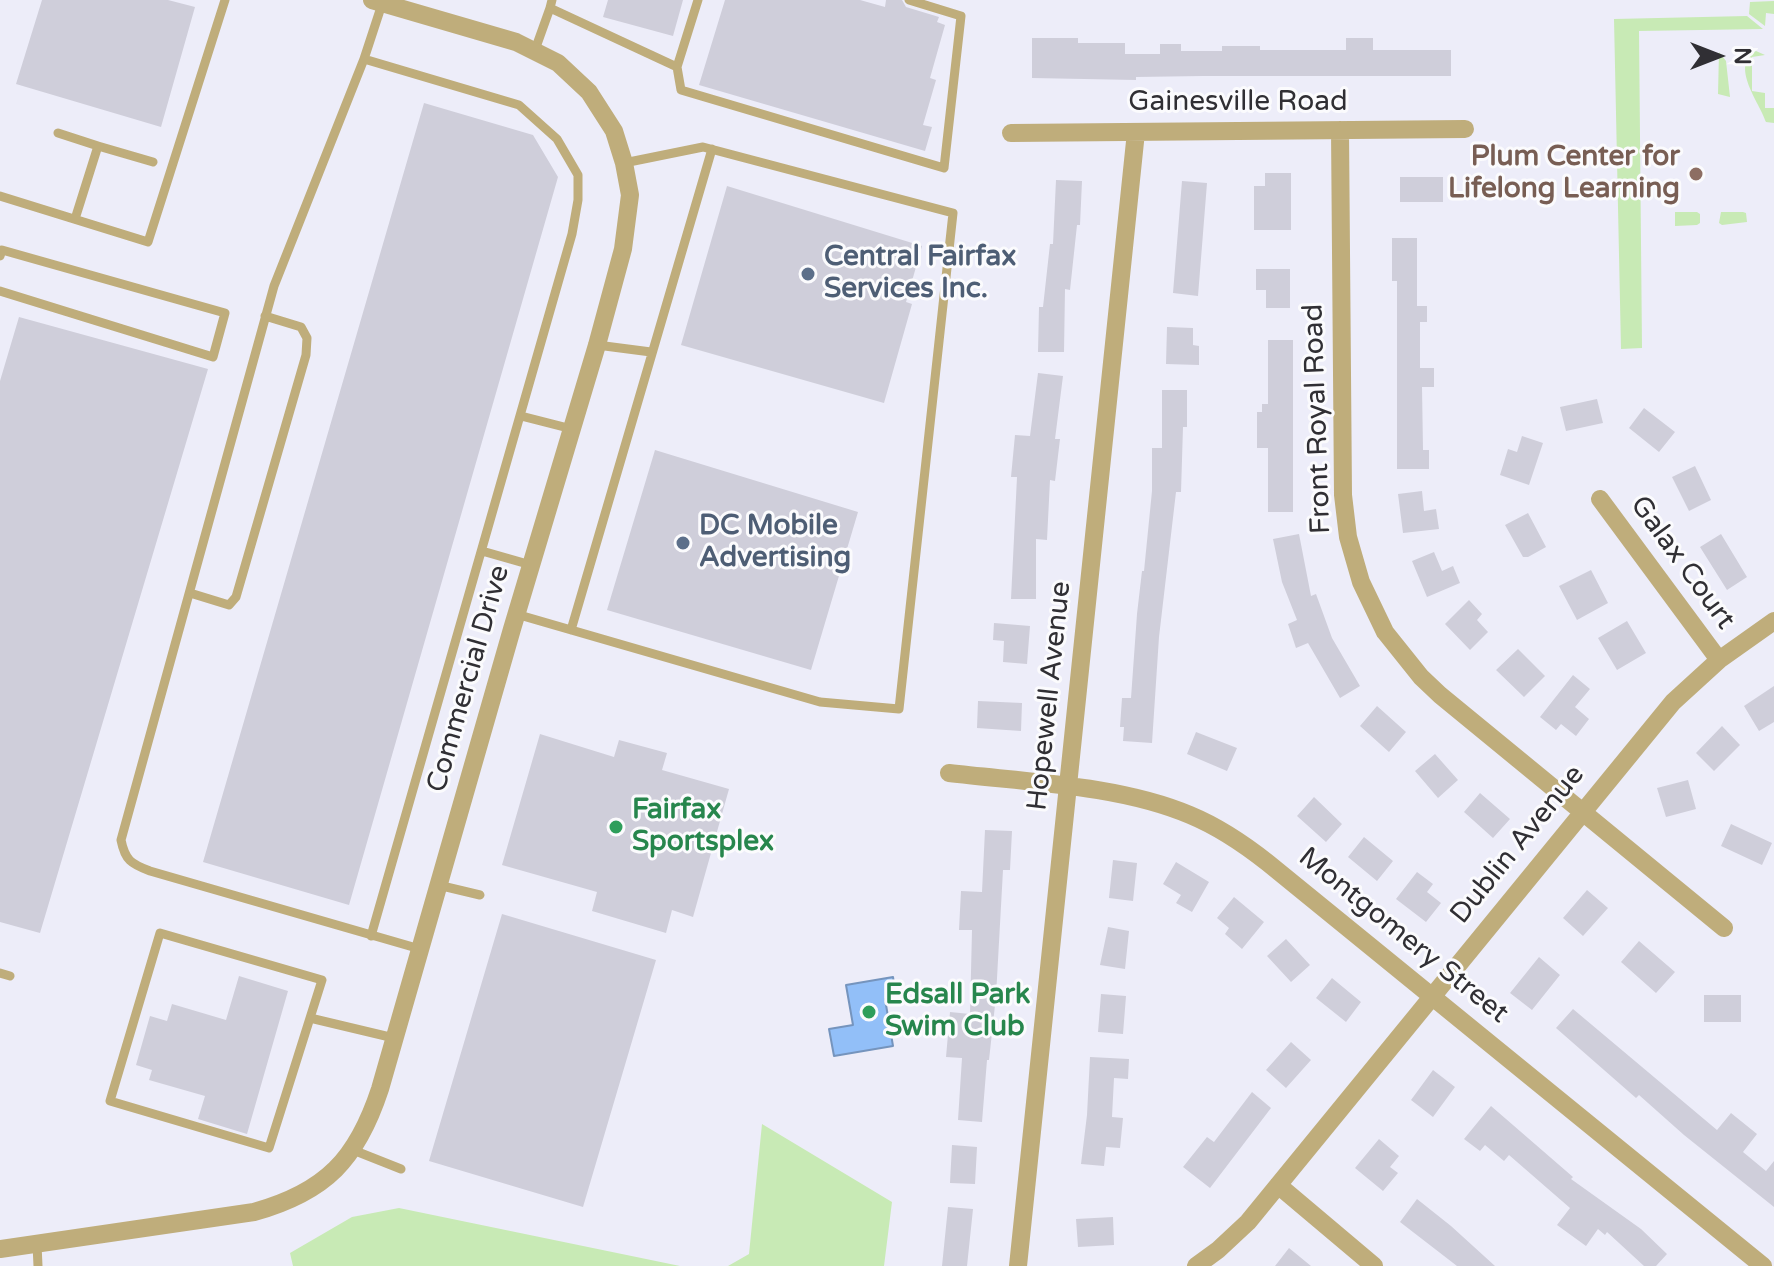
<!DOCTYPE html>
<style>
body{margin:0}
#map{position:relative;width:1774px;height:1266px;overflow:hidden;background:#ededf9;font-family:"Varela Round",sans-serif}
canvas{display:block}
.north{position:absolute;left:1678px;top:16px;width:80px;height:80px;-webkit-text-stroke:6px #fbfbfd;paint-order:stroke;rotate:90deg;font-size:22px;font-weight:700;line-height:32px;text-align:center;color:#302f34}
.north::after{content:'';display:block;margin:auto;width:28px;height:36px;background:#302f34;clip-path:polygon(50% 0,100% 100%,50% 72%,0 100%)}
</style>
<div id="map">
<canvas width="1774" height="1266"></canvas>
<div class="north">N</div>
</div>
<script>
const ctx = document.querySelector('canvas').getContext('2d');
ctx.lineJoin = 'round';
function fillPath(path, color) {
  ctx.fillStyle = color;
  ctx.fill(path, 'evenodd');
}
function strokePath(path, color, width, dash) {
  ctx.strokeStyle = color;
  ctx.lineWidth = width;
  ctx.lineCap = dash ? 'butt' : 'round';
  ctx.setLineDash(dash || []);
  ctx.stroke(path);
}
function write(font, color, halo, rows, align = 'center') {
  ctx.font = font + ' "Varela Round",sans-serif';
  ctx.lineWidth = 6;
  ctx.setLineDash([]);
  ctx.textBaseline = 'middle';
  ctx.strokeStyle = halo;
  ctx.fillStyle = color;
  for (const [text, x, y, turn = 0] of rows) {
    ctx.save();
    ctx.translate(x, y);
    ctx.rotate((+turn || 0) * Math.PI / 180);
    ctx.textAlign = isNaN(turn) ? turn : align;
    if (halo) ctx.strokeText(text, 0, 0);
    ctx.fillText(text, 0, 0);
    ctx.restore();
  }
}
fillPath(new Path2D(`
 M1774,1v13l-8,-1 -1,13 -16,-12 1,-12z
 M1747,16l16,13 -124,2 3,317 -21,1 -7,-330z
 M1756,51l9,4 -13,2v34l13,2v15h9v15l-8,-1c-6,-19 -37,-57 -10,-71z
 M1719,52l7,9 4,36 -12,-3z
 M1675,212h22l3,2v9l-3,2 -22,1z
 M1721,212h22l3,1 1,9 -25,3 -3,-2z
 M762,1124l130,78 -8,64h-156l21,-12z
 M399,1208l281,58h-387l-3,-13 62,-36z`), '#c8eab5');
const water = new Path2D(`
 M893,977l3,20 -11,2 8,47 -59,10 -5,-27 24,-4 -7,-40z`);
fillPath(water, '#92bff8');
strokePath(water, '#7594bd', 2);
fillPath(new Path2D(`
 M42,0h126l27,7 -34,120 -145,-43z
 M608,0h75l-10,36 -70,-19z
 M725,0h135l25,7 1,-7h16l4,7 33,10 -2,5 8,3 -15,53 6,2 -13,45 9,2 -7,24 -226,-66z
 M1032,38h46v5h47v11h35v-10h21v7h41v-5h38v4h86v-12h27v12h78v26h-248l-67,1v3l-104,-2z
 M424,103l109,32 25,42 -209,728 -146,-43z
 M1265,173h26v57h-37v-44h11z
 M1400,177h43v25h-43z
 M1056,180l26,1 -2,44h-3l-7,65 -5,-1 -1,63h-26l1,-45h4l7,-63h3z
 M1182,181l25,2 -9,113 -25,-3z
 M727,186l195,60 -16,56 6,2 -28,99 -203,-58z
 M1392,238h25v68h10v16h-7v46h14v19h-12l1,63h6v19h-32v-188h-5z
 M1256,269h34v39h-24v-18h-10z
 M19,317l189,52 -168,564 -40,-11v-541z
 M1167,327l26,1v17l6,1v19l-33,-1z
 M1268,340h25v172h-25v-64h-11v-36h5v-8h6z
 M1038,373l25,3 -8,63h5l-5,42 -5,-1 -3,60 -11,-1v60h-25l6,-122h-6l4,-42 15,1z
 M1162,390h25v37h-4l-2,65h-5l-17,145 -7,106 -29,-2 1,-14h-4l2,-29h9l6,-84 5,-43h2l8,-80v-43h10z
 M1597,399l6,24 -37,8 -6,-24z
 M1644,408l31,24 -16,20 -30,-24z
 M1522,436l21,7 -14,42 -29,-10 8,-26 9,3z
 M655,450l203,62 -47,158 -204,-60z
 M1695,466l16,34 -22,11 -17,-34z
 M1422,491l2,20 12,-2 3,20 -36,4 -5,-39z
 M1528,513l18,34 -18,10h-5l-18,-32z
 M1299,534l12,62 5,-2 16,44 28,48 -20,12 -32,-55 -12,5 -8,-24 9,-4 -15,-38 -9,-43z
 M1721,534l26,43 -20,13 -27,-43z
 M1434,552l8,19 11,-5 7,17 -33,14 -15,-36z
 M1591,570l17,33 -31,17 -18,-34z
 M1469,600l13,14 -5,6 11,12 -18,18 -25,-26z
 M1627,621l19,32 -29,17 -19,-32z
 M994,623l36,3 -3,38 -24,-2 1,-21 -11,-1z
 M1518,649l27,27 -21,21 -28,-27z
 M1573,675l17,14 -15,18 14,12 -13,17 -15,-12 -5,6 -16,-13z
 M1774,686v36l-15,9 -15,-25z
 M978,701l44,2 -1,28 -44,-3z
 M1377,706l29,26 -17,20 -29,-26z
 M1722,726l18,19 -26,26 -18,-18z
 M1196,732l41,16 -10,23 -40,-17z
 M540,734l74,23 5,-17 48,13 -5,17 67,19 -36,128 -21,-7 -6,23 -74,-22 5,-19 -95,-27z
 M1435,754l23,26 -20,18 -23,-27z
 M1688,780l8,29 -30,8 -9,-29z
 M1480,793l30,26 -17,19 -29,-26z
 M1314,797l28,27 -16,18 -29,-26z
 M1731,824l41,19 -10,22 -41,-19z
 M985,830l27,1 -2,39h-7l-7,126 -7,64h-2l-5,62 -24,-2 4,-62 -16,-1 4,-45 20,2 2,-84h-13l2,-39 21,1z
 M1364,837l29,24 -16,20 -29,-24z
 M1113,860l24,3 -4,38 -24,-3z
 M1176,862l33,20 -17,30 -16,-9 5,-8 -18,-11z
 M1417,872l16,12 -6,8 14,11 -15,19 -30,-23z
 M1587,890l21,18 -25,28 -20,-18z
 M1234,897l30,25 -22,27 -17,-15 4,-6 -12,-10z
 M502,914l154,46 -73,247 -154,-46z
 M1108,927l21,4 -4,38 -25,-4z
 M1286,939l24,26 -19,17 -24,-26z
 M1639,941l36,31 -19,21 -35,-31z
 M1539,957l21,18 -28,35 -22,-17z
 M239,976l49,15 -41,143 -49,-15 7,-23 -56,-16 3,-10 -16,-5 14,-49 17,5 5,-17 54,16z
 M1332,978l29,24 -15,20 -30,-24z
 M1101,994l25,2 -3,38 -25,-2z
 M1704,995h37v27h-37z
 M1573,1009l144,121 14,-17 26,21 -14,18 23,19 8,-10v46l-90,-72 -45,-40 -3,3 -80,-70z
 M1291,1042l20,18 -25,28 -20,-18z
 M1090,1057l39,2 -1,20 -14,-1 -2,39 11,1 -3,30 -14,-1 -2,19 -23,-2 6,-49z
 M1433,1070l22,17 -22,30 -22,-17z
 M1252,1092l19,16 -61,80 -27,-21 24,-30 7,5z
 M1491,1106l82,71 -2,2 70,50 26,25 -11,12h-12l-37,-34 -2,3 -7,-6 -12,17 -29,-21 13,-17 -61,-53 -5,6 -19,-16 -5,6 -16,-12z
 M1379,1139l20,17 -9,11 8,6 -15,18 -28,-23z
 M952,1145l25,2 -2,37 -25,-1z
 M1417,1199l34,27 44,40h-38l-57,-44z
 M948,1207l25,2 -6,57h-25z
 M1113,1217l1,28 -36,2 -2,-28z
 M1289,1248l22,18h-36z`), '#cfceda');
strokePath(new Path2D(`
 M552,0l-2,8 127,59
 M698,0l-21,67 4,23 263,78 17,-152 -52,-16
 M383,1l-19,58 -90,227 -153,554c4,20 10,24 29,31l270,78
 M535,50l15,-42
 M364,59l155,46 38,34 21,36v25l-6,34 -201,702
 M58,133l40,13
 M0,196l148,46 77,-242
 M75,219l23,-73 55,16
 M0,256l2,-6 223,63 -12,44 -213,-66
 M597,345l54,7
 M521,416l51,13
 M482,551l49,14
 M190,593l39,12 7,-8 70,-242 1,-17 -6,-11 -36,-11
 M516,614l304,88 79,7 54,-496 -250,-66 -79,16
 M571,630l141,-481
 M438,885l42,10
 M0,973l10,3
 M310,1018l12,-38 -162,-47 -50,168 159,47 41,-130 84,20
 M353,1150l48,19
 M37,1244l1,22`), '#bfad7b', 9);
strokePath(new Path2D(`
 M1340,130l3,365 5,42 13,45 24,50 36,45 19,18 284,233
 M1011,133l454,-4
 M1600,499l119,161
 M949,773c76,9 171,12 241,42 29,12 54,29 78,48l495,403
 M1278,1185l96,81
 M0,1249l254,-37c72,-20 103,-53 126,-123l132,-460 85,-284 26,-96 7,-54 -6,-32 -10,-32 -25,-39 -31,-29 -42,-21 -144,-42
 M1018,1266l118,-1134
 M1196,1266l22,-16 30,-28 425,-520 46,-42 55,-39`), '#bfad7b', 18);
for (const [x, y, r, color] of [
 [1696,174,8,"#8d6e63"],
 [808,274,8,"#5c6f8a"],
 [683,543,8,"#5c6f8a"],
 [616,827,8,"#2e9e5b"],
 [869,1012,8,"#2e9e5b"]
]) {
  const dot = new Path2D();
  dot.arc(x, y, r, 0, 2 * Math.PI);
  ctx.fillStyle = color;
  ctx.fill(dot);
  strokePath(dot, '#fbfbfd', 3);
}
write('28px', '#302f34', '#fbfbfd', [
 ["Gainesville Road",1238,103],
 ["Front Royal Road",1318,419,-92],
 ["Galax Court",1682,563,54],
 ["Commercial Drive",469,679,-74],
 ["Hopewell Avenue",1050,696,-84],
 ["Dublin Avenue",1518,845,-51],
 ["Montgomery Street",1403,936,39]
]);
write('bold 28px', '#785e54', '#fbfbfd', [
 ["Plum Center for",1680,158],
 ["Lifelong Learning",1680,190]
], 'right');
write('bold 28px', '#4e5e75', '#fbfbfd', [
 ["Central Fairfax",824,258],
 ["Services Inc.",824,290],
 ["DC Mobile",699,527],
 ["Advertising",699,559]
], 'left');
write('bold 28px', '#27864d', '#fbfbfd', [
 ["Fairfax",632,811],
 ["Sportsplex",632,843],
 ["Edsall Park",885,996],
 ["Swim Club",885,1028]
], 'left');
</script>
